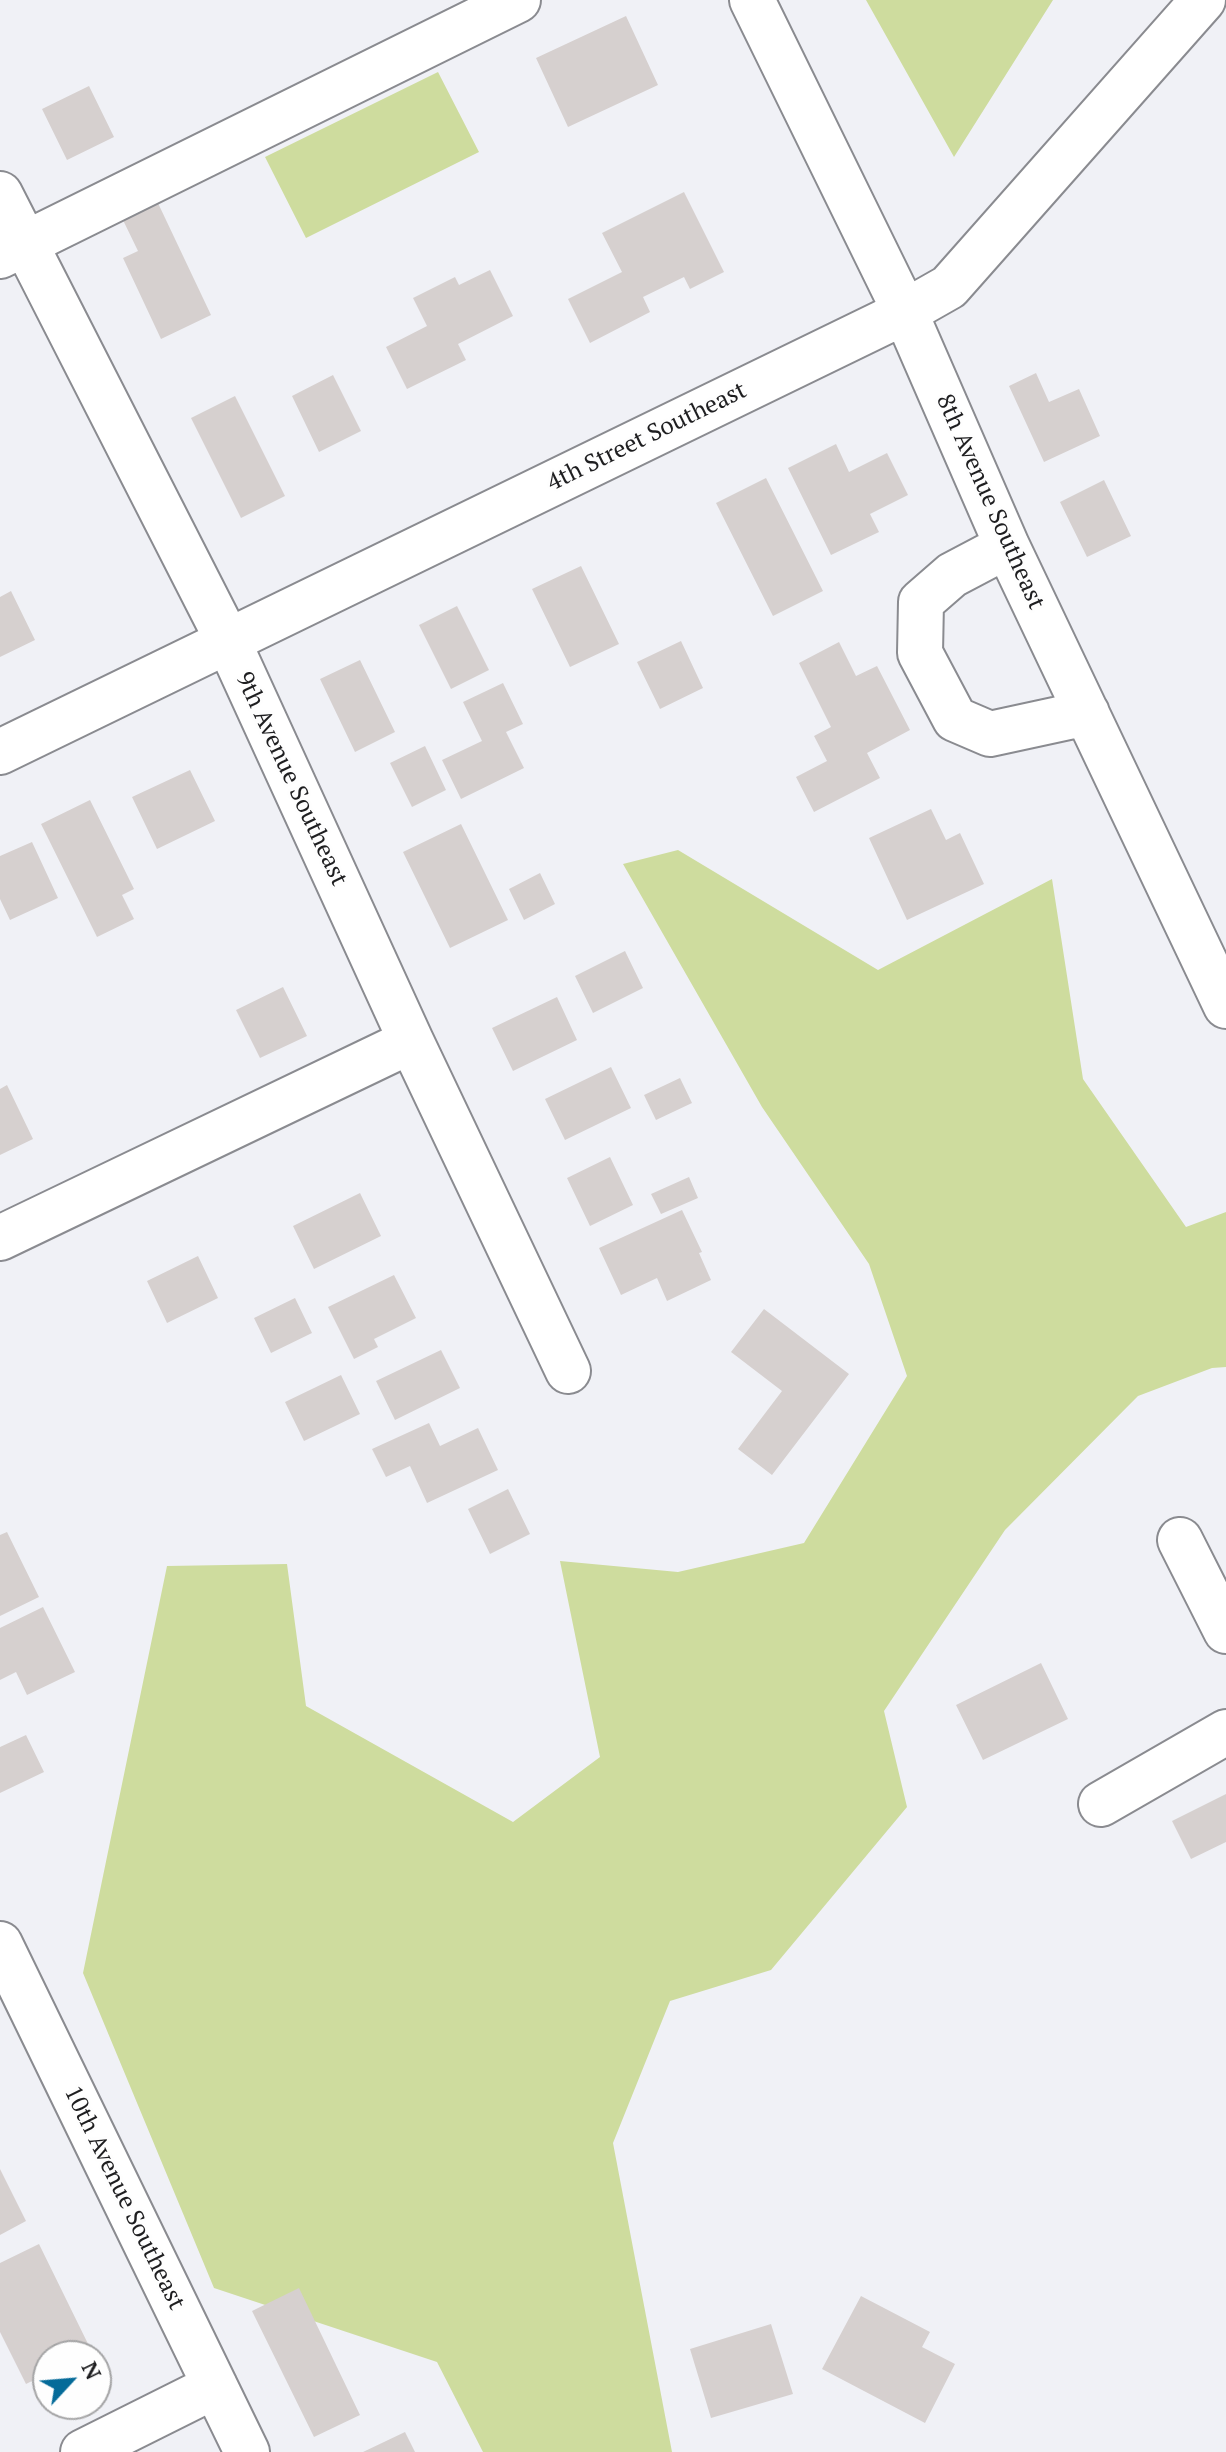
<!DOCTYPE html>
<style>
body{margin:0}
#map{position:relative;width:1226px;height:2452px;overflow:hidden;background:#f0f1f6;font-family:"PT Serif",serif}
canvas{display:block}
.north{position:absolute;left:32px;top:2340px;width:80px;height:80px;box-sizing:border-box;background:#fefefe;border:2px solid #a4a4a5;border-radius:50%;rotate:64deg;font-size:22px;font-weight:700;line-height:32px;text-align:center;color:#1e1e20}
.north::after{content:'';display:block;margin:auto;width:28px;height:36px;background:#056b99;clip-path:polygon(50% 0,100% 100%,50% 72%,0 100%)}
</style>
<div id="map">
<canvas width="1226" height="2452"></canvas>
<div class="north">N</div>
</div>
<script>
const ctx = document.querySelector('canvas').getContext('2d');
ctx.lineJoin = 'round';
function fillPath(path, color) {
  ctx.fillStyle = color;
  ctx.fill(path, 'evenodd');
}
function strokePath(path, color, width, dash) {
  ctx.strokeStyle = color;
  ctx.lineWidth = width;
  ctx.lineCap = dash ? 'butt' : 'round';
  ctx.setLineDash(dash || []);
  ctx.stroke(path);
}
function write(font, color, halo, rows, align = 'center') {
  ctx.font = font + ' "PT Serif",serif';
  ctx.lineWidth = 6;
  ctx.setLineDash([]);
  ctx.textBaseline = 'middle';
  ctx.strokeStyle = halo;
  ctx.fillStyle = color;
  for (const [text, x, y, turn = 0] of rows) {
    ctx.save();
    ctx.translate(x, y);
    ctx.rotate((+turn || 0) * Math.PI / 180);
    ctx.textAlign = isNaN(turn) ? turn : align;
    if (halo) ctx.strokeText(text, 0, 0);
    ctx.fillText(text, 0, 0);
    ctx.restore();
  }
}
fillPath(new Path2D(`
 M866,0h187l-99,157z
 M438,72l41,80 -173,86 -41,-81z
 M678,850l200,120 174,-91 31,200 103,148 40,-15v155l-14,1 -74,28 -133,134 -121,181 23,96 -136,163 -101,31 -57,142 59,309h-189l-46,-90 -223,-74 -131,-315 84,-407 120,-2 19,142 207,116 87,-65 -40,-196 118,11 126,-29 103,-167 -38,-112 -107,-157 -139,-243z`), '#cedc9e');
fillPath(new Path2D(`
 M626,16l32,69 -90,42 -32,-69z
 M89,86l25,51 -47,23 -25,-51z
 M684,192l40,80 -34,17 -6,-12 -41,20 7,15 -60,31 -22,-44 54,-27 -20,-39z
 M157,201l54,114 -50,24 -38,-81 15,-7 -16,-33z
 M490,270l23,46 -55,28 8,16 -59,29 -21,-42 41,-21 -14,-28 42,-21 4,8z
 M1036,373l13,29 30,-13 21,47 -56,26 -35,-76z
 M333,375l28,56 -42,21 -27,-56z
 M235,396l50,100 -44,22 -50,-100z
 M836,444l13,28 38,-19 21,42 -38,19 9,18 -48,23 -43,-87z
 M766,478l57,113 -50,25 -57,-113z
 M1104,480l27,56 -44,21 -27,-55z
 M581,566l38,78 -49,23 -38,-78z
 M11,591l24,49 -35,17v-60z
 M457,606l32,64 -38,19 -32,-64z
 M681,641l22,47 -43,21 -23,-47z
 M839,642l17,34 21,-10 33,64 -43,23 13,25 -66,34 -18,-35 31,-16 -13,-25 17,-9 -32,-64z
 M360,660l35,72 -40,20 -35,-73z
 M503,683l20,41 -17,8 18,36 -63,31 -19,-39 40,-19 -19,-39z
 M425,746l21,44 -34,17 -22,-44z
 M190,770l25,51 -58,28 -25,-52z
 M90,800l44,89 -12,6 12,24 -37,18 -56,-113z
 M931,809l15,31 14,-7 24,51 -77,36 -38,-82z
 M461,824l47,96 -58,28 -47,-96z
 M32,842l26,56 -48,22 -10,-21v-43z
 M540,873l15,31 -31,16 -15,-31z
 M625,951l18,37 -50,25 -18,-37z
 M283,987l24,49 -47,22 -24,-48z
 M557,997l20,43 -64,31 -21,-43z
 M611,1067l20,41 -66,32 -20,-41z
 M680,1078l12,25 -36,17 -12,-25z
 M7,1085l26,54 -33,16v-66z
 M610,1157l23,48 -43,21 -23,-48z
 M689,1177l9,21 -37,16 -10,-20z
 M360,1193l21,43 -67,33 -21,-43z
 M682,1210l20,42 -3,1 12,27 -44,21 -10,-23 -36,17 -22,-47z
 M198,1256l20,42 -51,25 -20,-42z
 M394,1275l22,43 -42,21 4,8 -24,12 -26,-52z
 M295,1298l17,35 -41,20 -17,-35z
 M764,1309l85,65 -77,101 -34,-26 44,-58 -51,-39z
 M441,1350l19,38 -65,32 -19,-39z
 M341,1375l19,39 -56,27 -19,-39z
 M429,1423l11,23 38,-18 20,42 -71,33 -17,-37 -24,11 -14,-28z
 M508,1489l22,45 -40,20 -22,-45z
 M7,1532l32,65 -39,19v-81z
 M43,1607l32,65 -48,23 -11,-23 -16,8v-52z
 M1041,1663l27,56 -85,41 -27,-55z
 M26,1735l18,37 -44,21v-46z
 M1226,1794v48l-35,17 -19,-38z
 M0,2169l26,52 -26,14z
 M39,2244l53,108 -9,4h-35v17l-22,11 -26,-52v-69z
 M299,2288l61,127 -46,22 -62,-126z
 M861,2296l69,36 -8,15 33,17 -30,59 -103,-54z
 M771,2324l22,70 -82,24 -21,-69z
 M405,2432l10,20h-52z`), '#d6d0cf');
const minor = new Path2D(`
 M752,0l153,312 102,234 219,460
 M0,194l228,447 183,400 157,330
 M0,256l518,-256
 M1007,546l-55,29 -31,27 -1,51 35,66 35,15 97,-21
 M0,752l905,-440 44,-25 254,-287
 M0,1238l411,-197
 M1180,1540l46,91
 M1101,1804l125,-72
 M0,1944l247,508
 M83,2452l132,-66`);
strokePath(minor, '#8a8b90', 48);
strokePath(minor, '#fff', 44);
write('24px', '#1e1e20', '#fefefe', [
 ["4th Street Southeast",647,437,-26],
 ["8th Avenue Southeast",990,502,66],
 ["9th Avenue Southeast",291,779,65],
 ["10th Avenue Southeast",124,2198,64]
]);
</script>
